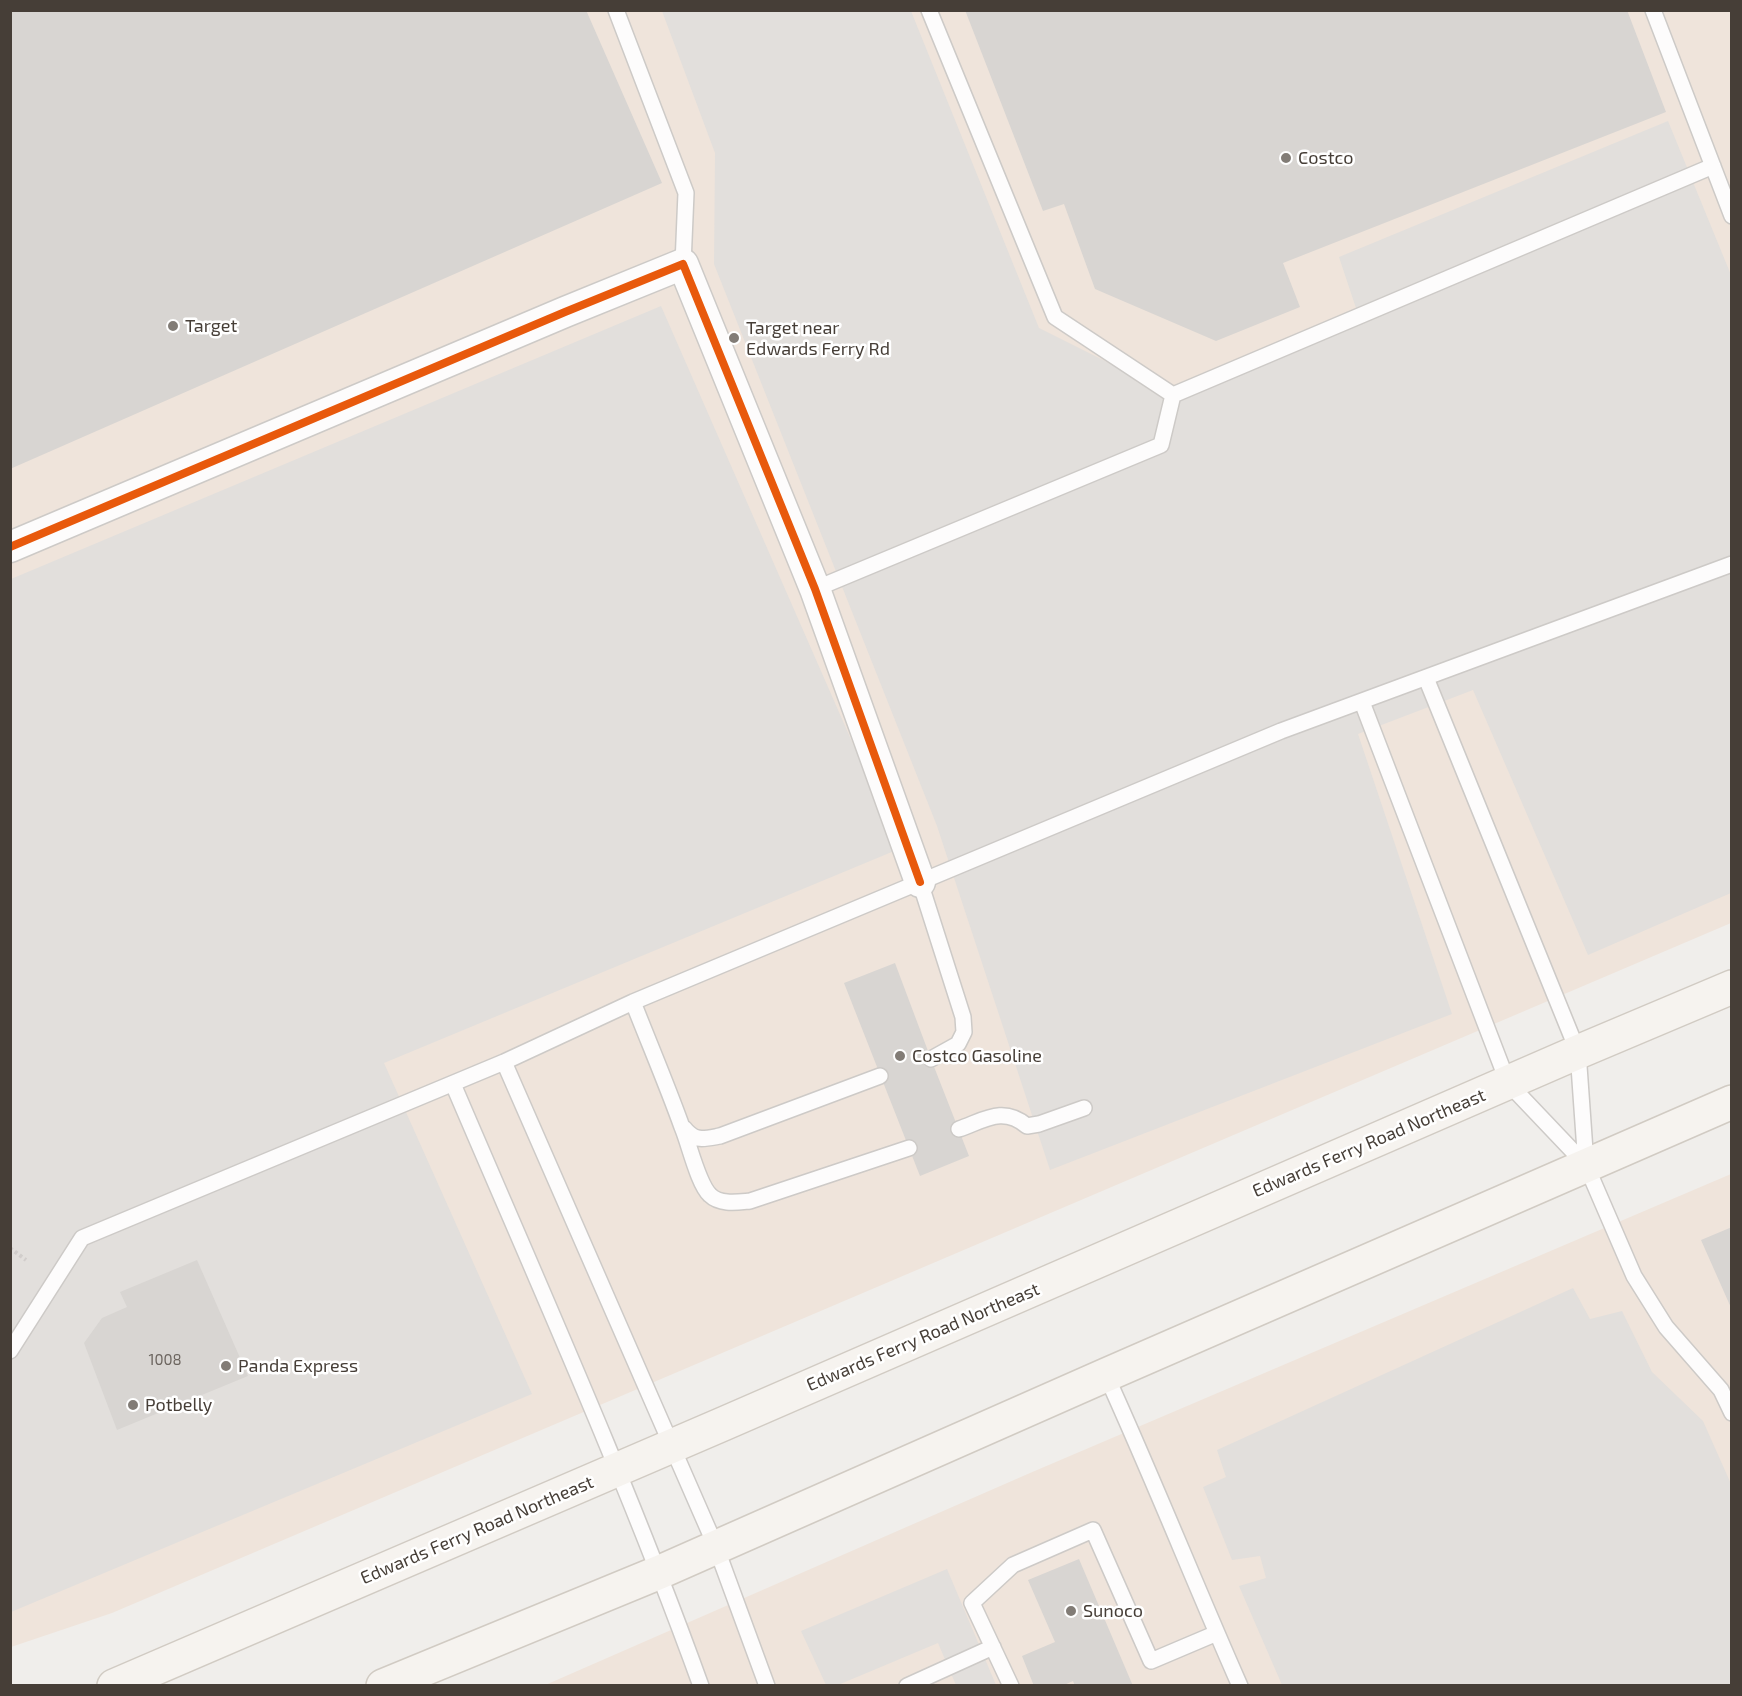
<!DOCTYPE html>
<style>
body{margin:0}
#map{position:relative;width:1742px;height:1696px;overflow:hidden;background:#f0eeeb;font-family:"Exo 2",sans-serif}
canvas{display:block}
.frame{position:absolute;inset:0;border:12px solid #463e37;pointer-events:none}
</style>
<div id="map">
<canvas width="1742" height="1696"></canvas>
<div class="frame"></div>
</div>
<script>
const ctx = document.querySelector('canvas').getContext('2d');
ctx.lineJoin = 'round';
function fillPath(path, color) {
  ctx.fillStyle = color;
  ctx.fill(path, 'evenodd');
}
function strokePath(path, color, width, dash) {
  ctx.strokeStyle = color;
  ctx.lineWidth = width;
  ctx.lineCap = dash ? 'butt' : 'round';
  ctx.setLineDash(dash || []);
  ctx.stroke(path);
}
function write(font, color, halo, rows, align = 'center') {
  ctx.font = font + ' "Exo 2",sans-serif';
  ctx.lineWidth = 5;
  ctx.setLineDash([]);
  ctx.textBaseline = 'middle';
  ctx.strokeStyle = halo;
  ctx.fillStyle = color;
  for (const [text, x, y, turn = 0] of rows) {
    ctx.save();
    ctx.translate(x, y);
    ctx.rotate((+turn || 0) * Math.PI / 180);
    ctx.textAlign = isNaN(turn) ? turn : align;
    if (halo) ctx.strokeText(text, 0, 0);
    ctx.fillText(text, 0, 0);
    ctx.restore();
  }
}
fillPath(new Path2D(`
 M10,11h1721v912l-1619,690 -101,34z
 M1731,1174v511l-1188,1 487,-213z`), '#efe4db');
fillPath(new Path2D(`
 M662,11h249l128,317 134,67 186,-78 -20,-60 329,-136 63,154v618l-143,62 -115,-265 -115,44 94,280 -402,156 -113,-344 -223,-562 1,-111z
 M661,306l238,543 -515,214 148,331 -521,218v-1033z
 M1573,1288l17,31 32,-8 30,61 51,49 28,63v201h-449l-43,-99 27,-8 -6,-22 -28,4 -29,-73 23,-10 -9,-27z
 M947,1569l49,116h-40l-18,-42 -100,42h-12l-25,-54z`), '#e2dfdc');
fillPath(new Path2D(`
 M10,10h576l76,173 -652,286z
 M965,10h662l39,102 -383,151 17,44 -84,34 -121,-52 -31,-85 -21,7z
 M895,963l36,96 38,97 -49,20 -76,-193z
 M1732,1227v83l-31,-70z
 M197,1260l51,116 -131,54 -33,-87 18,-25 25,-11 -7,-15z
 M1079,1559l54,127h-58l-2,-5 -11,5h-28l-12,-30 33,-14 -27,-62z`), '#d8d5d2');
const service = new Path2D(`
 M616,10l70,183 -3,71
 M929,10l126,307 118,78
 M1653,10l79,206
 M815,589l346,-144 12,-50 540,-229
 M1426,678l152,374 8,113
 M1362,702l146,381 78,82 48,111 32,51 55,63 11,23
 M920,882l43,135 1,15 -6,12 -27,15
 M633,1002c16,41 34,83 49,125 7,16 16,57 28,68 10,10 28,7 40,6l159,-53
 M504,1062l212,485 51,139
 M453,1084c85,199 174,397 248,602
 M684,1128c11,14 19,11 36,8l160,-60
 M959,1129c26,-9 44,-23 68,-3l12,-2 45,-16
 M10,1351l72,-113 422,-176 129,-60 648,-271 451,-167
 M1106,1375c47,103 88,207 134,311
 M907,1686l86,-39
 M1011,1686l-39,-83 41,-38 80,-35 58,131 66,-28`);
const minor = new Path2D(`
 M10,547l555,-235 118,-48 132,325 105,293`);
const secondary = new Path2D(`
 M114,1686l609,-262 855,-372 154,-65
 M383,1686l277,-114 446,-197 626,-273`);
strokePath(service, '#cdcac7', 18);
strokePath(minor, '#cdcac7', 33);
strokePath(secondary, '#d1cbc3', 36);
strokePath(new Path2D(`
 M10,1248l16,12`), '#d1cdcb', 4, [3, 3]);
strokePath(service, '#fdfcfc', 15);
strokePath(minor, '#fdfcfc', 30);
strokePath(secondary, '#f6f3ef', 33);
strokePath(new Path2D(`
 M10,547l555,-235 118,-48 132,325 105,293`), '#e8590c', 8);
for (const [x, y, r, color] of [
 [1286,158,6,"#827c76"],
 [173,326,6,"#827c76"],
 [734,338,6,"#827c76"],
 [900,1056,6,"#827c76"],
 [226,1366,6,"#827c76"],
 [133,1405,6,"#827c76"],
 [1071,1611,6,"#827c76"]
]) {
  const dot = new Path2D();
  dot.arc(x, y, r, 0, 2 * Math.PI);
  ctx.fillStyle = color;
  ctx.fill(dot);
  strokePath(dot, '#fff', 2);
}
write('15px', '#6c655f', null, [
 ["1008",165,1360]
]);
write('18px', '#463e37', '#fff', [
 ["Costco",1298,158],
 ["Target",185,326],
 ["Target near",746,328],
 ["Edwards Ferry Rd",746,349],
 ["Costco Gasoline",912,1056],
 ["Panda Express",238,1366],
 ["Potbelly",145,1405],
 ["Sunoco",1083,1611]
], 'left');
write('18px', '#463e37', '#fff', [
 ["Edwards Ferry Road Northeast",1369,1143,-23],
 ["Edwards Ferry Road Northeast",923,1337,-23],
 ["Edwards Ferry Road Northeast",477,1530,-23]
]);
</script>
